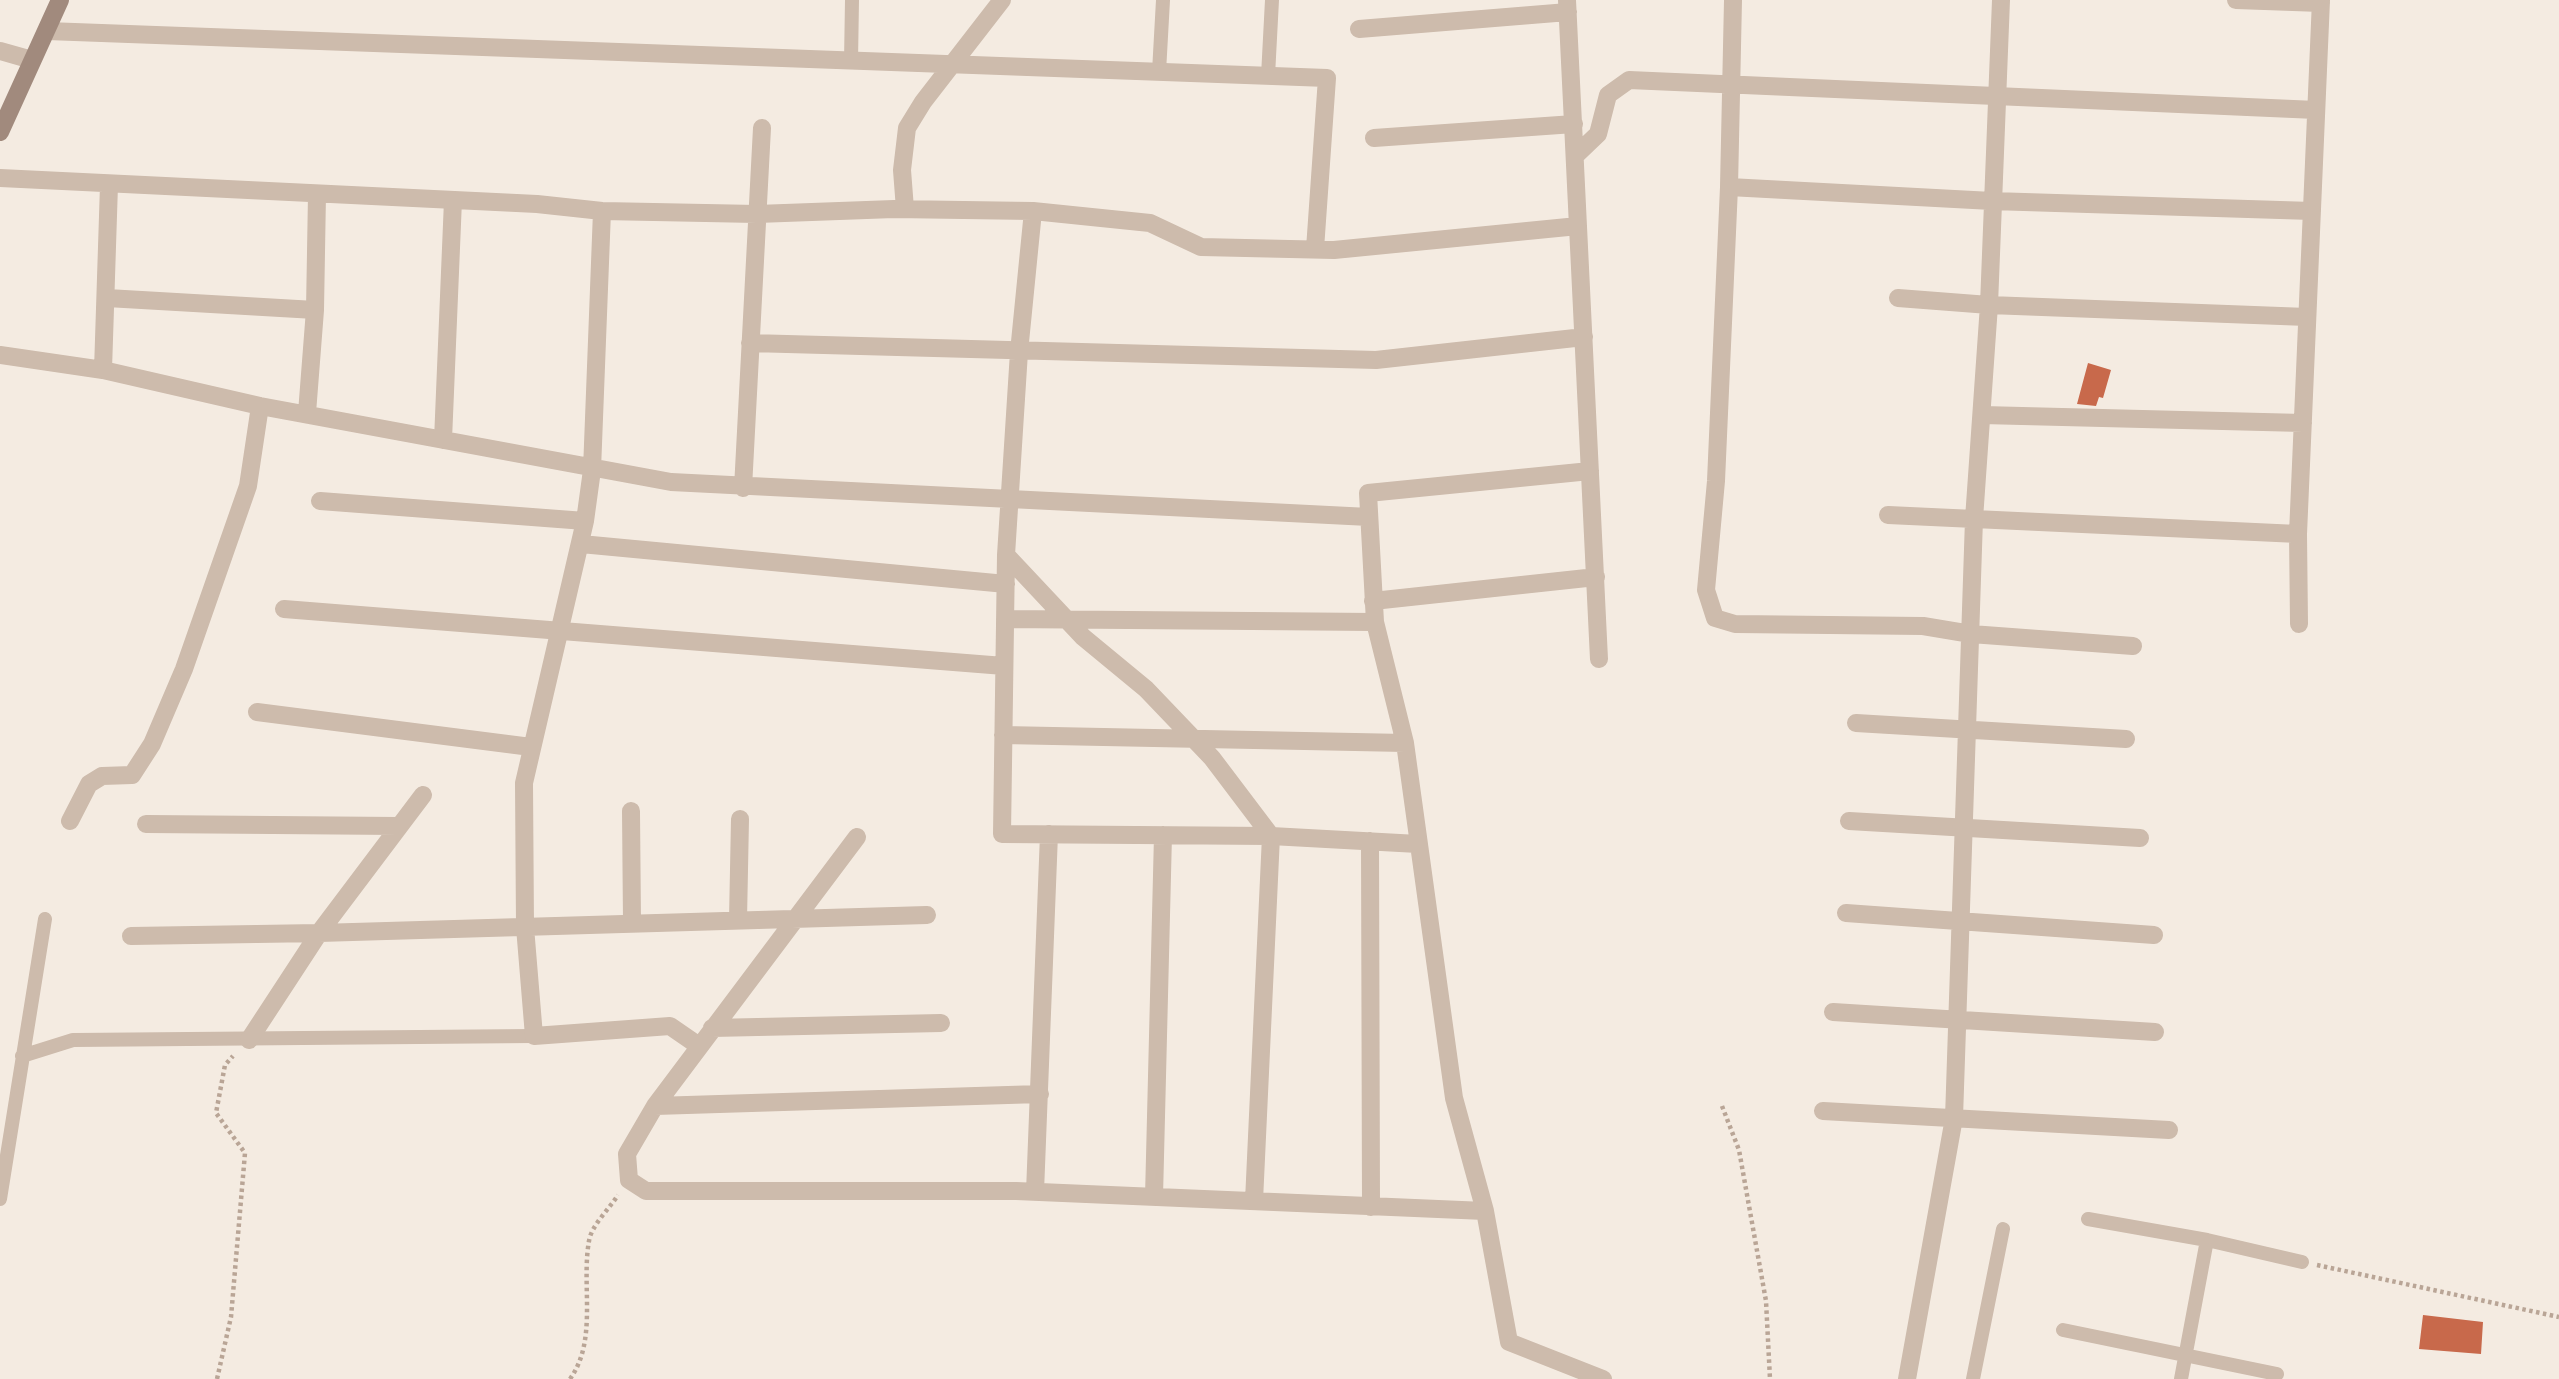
<!DOCTYPE html>
<style>
body{margin:0}
canvas{display:block;background:#f4ebe1}
</style>
<canvas width="2559" height="1379"></canvas>
<script>
const ctx = document.querySelector('canvas').getContext('2d');
ctx.lineJoin = 'round';
function fillPath(path, color) {
  ctx.fillStyle = color;
  ctx.fill(path, 'evenodd');
}
function strokePath(path, color, width, dash) {
  ctx.strokeStyle = color;
  ctx.lineWidth = width;
  ctx.lineCap = dash ? 'butt' : 'round';
  ctx.setLineDash(dash || []);
  ctx.stroke(path);
}
fillPath(new Path2D(`
 M2088,363l23,7 -8,28 -4,-1 -3,9 -19,-2z
 M2423,1315l60,7 -2,32 -62,-5z`), '#c8694b');
strokePath(new Path2D(`
 M1722,1106l17,44 27,151 4,78
 M2317,1265l242,52
 M217,1379l14,-62 14,-164 -29,-40 9,-48 8,-9
 M570,1379c28,-39 11,-94 19,-138 2,-15 21,-33 29,-46`), '#b9a596', 4.5, [3.5, 3.5]);
strokePath(new Path2D(`
 M851,62l1,-62
 M1159,72l4,-72
 M1268,76l4,-76
 M22,1056l51,-16 461,-4
 M0,1199l45,-280
 M2088,1219l119,21 95,22
 M2063,1330l214,44
 M1973,1379l30,-150
 M2181,1379l26,-139`), '#cdbbac', 14);
strokePath(new Path2D(`
 M1567,0l32,659
 M1733,0l-4,187 -13,294 -10,109 9,28 20,6 188,2 48,8 162,12
 M2236,0l85,3
 M1359,29l209,-17
 M47,31l1280,47 -12,171
 M0,51l32,9
 M1374,138l200,-14
 M1575,156l23,-22 10,-39 21,-15 687,30
 M0,178l537,26 65,7 155,3 137,-5 139,2 117,12 51,24 133,3 244,-24
 M1729,187l263,14 320,10
 M905,209l-3,-39 5,-42 16,-26 79,-102
 M602,211l-10,259 -7,51 -61,262 1,144 9,109 136,-10 29,20
 M1033,211l-14,141 -13,203 -4,279 269,2 147,8
 M107,298l208,12
 M1898,298l91,7 318,12
 M750,343l626,17 208,-23
 M0,355l103,15 157,36 411,76 698,35
 M103,370l6,-185
 M307,413l8,-103 2,-116
 M1982,415l321,8
 M443,440l10,-240
 M1590,471l-222,22 7,129 30,121 49,355 31,113 24,131 94,37
 M743,488l19,-360
 M320,501l265,20
 M1888,515l410,19
 M581,544l425,40
 M1006,555l77,82 63,52 66,69 59,78 -17,365
 M1373,601l223,-24
 M284,609l720,57
 M1005,619l370,3
 M2299,624l-1,-90 23,-534
 M257,712l274,35
 M1856,723l270,16
 M1003,735l402,8
 M631,811l1,112
 M70,821l19,-37 13,-8 30,-1 20,-31 32,-75 64,-183 12,-80
 M1849,821l291,17
 M146,824l253,2
 M857,837l-202,269 -28,48 2,26 17,11h370l469,20
 M1370,841l1,366
 M1846,913l308,22
 M738,920l2,-101
 M131,936l188,-3 608,-18
 M1833,1012l322,20
 M712,1028l229,-5
 M249,1040l70,-107 104,-138
 M655,1106l385,-12
 M1823,1111l346,19
 M1035,1192l14,-358
 M1154,1197l9,-362
 M1907,1379l47,-261 20,-599 15,-214 12,-305`), '#cdbbac', 18);
strokePath(new Path2D(`
 M0,132l60,-132`), '#a18a7d', 18);
</script>
